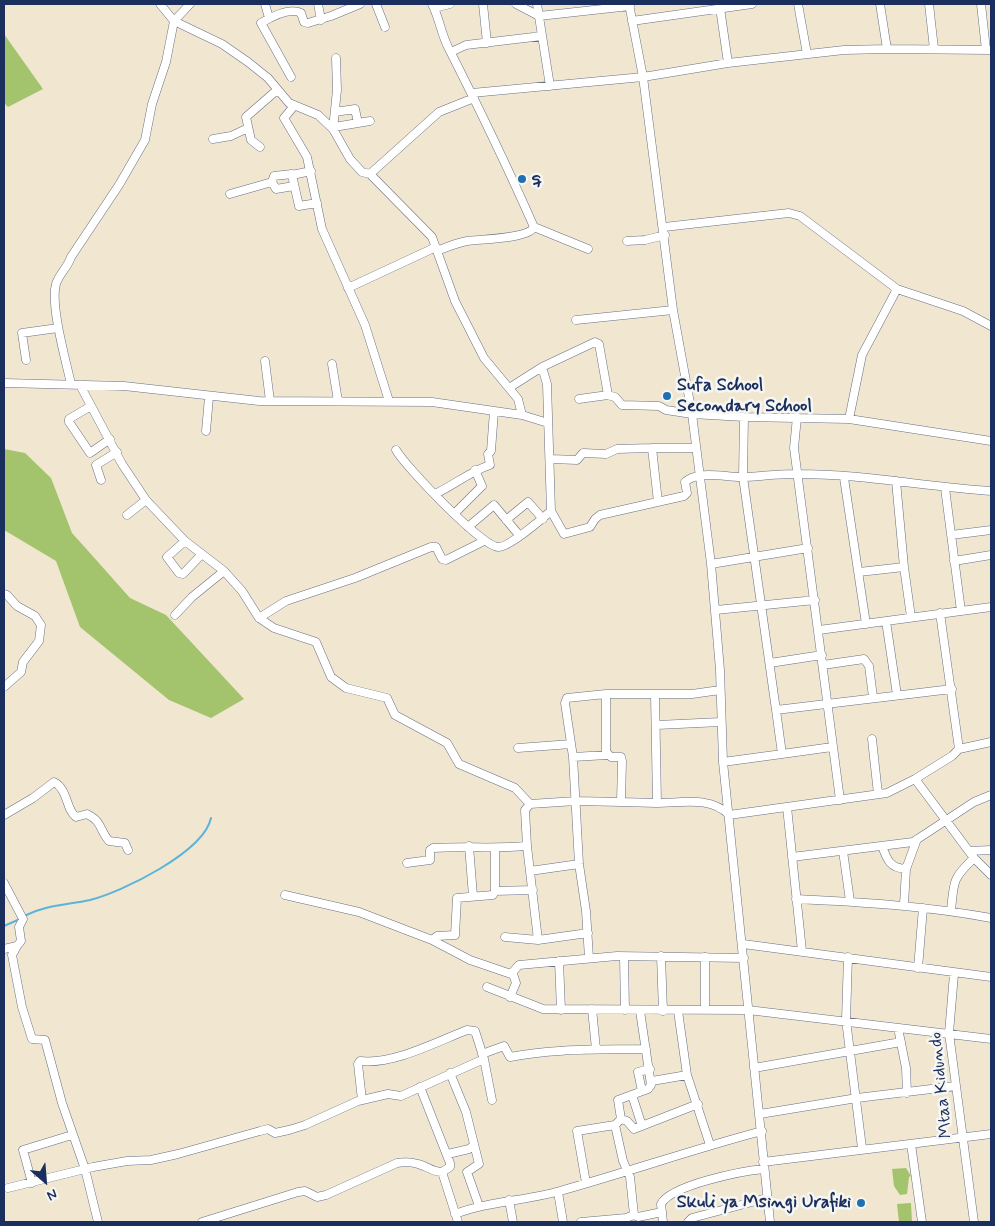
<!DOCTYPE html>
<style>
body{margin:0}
#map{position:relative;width:995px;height:1226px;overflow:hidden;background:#f1e6d0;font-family:Mynerve,sans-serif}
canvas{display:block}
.frame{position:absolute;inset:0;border:5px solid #1b2f5e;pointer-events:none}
.north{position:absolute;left:20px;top:1156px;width:50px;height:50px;-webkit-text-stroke:4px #f6f6f2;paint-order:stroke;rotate:153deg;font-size:14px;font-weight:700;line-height:20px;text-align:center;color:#1b2f5e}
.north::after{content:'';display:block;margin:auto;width:18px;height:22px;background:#1b2f5e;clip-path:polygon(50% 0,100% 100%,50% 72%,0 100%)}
</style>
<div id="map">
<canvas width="995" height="1226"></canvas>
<div class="frame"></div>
<div class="north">N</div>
</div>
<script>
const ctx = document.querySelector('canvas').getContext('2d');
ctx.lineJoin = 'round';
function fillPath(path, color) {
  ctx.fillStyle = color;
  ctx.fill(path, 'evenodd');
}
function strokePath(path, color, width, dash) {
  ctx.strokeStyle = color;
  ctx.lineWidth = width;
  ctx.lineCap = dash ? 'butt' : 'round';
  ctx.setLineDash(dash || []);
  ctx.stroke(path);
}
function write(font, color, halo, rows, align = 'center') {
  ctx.font = font + ' Mynerve,sans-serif';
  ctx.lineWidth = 5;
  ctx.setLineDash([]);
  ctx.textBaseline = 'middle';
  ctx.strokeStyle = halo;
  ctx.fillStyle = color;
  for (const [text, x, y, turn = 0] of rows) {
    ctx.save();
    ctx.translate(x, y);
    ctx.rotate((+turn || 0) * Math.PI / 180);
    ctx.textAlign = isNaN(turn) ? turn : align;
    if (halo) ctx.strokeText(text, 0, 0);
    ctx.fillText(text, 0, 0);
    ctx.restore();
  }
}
fillPath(new Path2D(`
 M4,34l39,55 -35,18 -4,-4z
 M4,449l21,4 26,25 21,55 26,29 32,36 36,17 78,84 -33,19 -42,-18 -89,-73 -24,-66 -52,-31z
 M906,1168l5,8 -2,1 -2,17 -7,1 -6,-9 -2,-17z
 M911,1203l1,19h-13l-2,-18z`), '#a3c46d');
strokePath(new Path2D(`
 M24,916c22,-11 43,-11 66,-16 32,-8 114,-48 121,-82
 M4,926l16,-7`), '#5bb4d8', 2);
const minor = new Path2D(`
 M160,4l14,17 48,23 26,18 20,16 21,25 29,12 15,14 17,30 12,13 8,2 62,63 23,64 29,57 34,41 4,16
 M265,4l4,14
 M318,4l3,16
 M376,4l9,23
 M432,4c7,13 9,29 16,43 30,59 59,119 86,180l54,22
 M483,4l4,39
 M516,4l23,12 91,-10
 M537,4l13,82
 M629,4l14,73 30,233 19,104 19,150 9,106 3,92 47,460
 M798,4l9,50
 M880,4l7,45
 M929,4l5,45
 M981,4l5,46
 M434,8l16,-4
 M720,8l8,55
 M632,21l120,-17
 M451,52l15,-7 76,-9
 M291,77l-30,-54c10,-6 29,-16 40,-10l3,9 4,1 23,-7 29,-12
 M472,93l171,-16 85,-14 116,-13 43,-1 104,1
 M294,106l-10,12 23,39 15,72 43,96 24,76
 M335,112l20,-3 3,14
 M334,127l36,-6
 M333,129l4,-39 -1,-32
 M213,139l18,-3 17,-8
 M260,147l-9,-7 -5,-23 31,-27
 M311,171l-19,4 7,31 18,-3
 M370,174l69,-62 35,-14
 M272,182l4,7 18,-3
 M230,194l42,-12 2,-6 18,-2
 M664,227l125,-14 11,3 97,73 66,22 28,15
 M627,241l18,-1 20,-5
 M437,251c10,-4 19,-8 30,-10 13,-2 62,-2 67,-14
 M348,288l88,-41
 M576,320l97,-10
 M26,360l-4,-27 36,-5
 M265,361l5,40
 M332,364l6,37
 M542,367l53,-25 4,2 9,51 -29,4
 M4,383l120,3 135,15 173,1 90,13 26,8
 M71,384c-5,-23 -21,-79 -15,-100 3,-10 12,-17 15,-27l48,-72 26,-45 7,-36 14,-42 8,-41 16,-17
 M80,385l42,79 24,36 39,41 39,30 18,20 17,27 15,10 42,14 15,35 15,11 41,10 8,17 52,28 12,21 56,24 15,16
 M509,388l33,-21 5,17 4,127 13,23 26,-7 5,-8 5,-4 84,-19 3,-3 -2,-11c13,-12 39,-5 55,-5 19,0 39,-4 58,-3 65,0 129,13 193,17
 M607,395l8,2 7,8 37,1 7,4 26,4 52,3 105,2 142,22
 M91,406l-22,13v3l21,31 20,-14
 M744,417l-1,60 33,233
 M797,417l-3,31 46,352
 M849,419l13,-64 35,-66
 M206,431l3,-34
 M396,450c9,16 85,96 102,97 10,1 45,-29 53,-36
 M551,459l26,1 6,-7 23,1 11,-5 35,-1
 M844,478l22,146
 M101,480l-5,-15 21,-13
 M896,481l8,86 7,50
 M945,488l16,123
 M435,494c19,-9 36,-23 55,-29l-2,-11 3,-3 3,-40
 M658,502l-6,-54h43
 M454,514l28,-28 -7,-16
 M127,515l19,-15
 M506,520l22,-18 15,17
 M468,527l26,-22 25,30
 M951,535l40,-5
 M185,541l-18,16 12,16 4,1 19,-20
 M954,561l37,-6
 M711,564l97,-16
 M859,572l45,-5
 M4,594l3,1 10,11 18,10 6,9 -2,16 -16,21 -2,10 -17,15
 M716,610l99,-10
 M175,615l17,-18 32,-26
 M259,618l27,-17 69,-23 76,-31h5l6,12 4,1 38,-19
 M886,621l11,74
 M819,630l172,-23
 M770,663l52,-8
 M823,665l41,-6 5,7 4,31
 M657,725l64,-3
 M872,739l6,55
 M518,748l53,-4
 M959,749l32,-7
 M782,754l50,-7
 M573,757l34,-2
 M723,762l59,-8 -6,-44 176,-21
 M915,779l59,79
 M621,802l36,1 -2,-108
 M657,803c25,0 54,-7 72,12
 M787,807l15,144
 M4,815l29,-17 21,-16c14,7 12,28 22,35l11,-3c16,8 12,16 22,27l16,2 3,7
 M729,815l158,-22 28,-14 37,-23 7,-7 -19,-136
 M469,846l4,50
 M527,846l11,94 50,-7
 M882,846c5,14 8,22 24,23
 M843,851l7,50
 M969,851l22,-1
 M792,857l121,-15 61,-40 17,-7
 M407,863l23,-3v-10l3,-2c31,-2 62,1 94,-2l-2,-36 5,-6 46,-3 45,1 1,-41 -1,-4h-10l-5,-5v-58
 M530,871l49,-7
 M4,883l19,36 -4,8 2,14 -4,5 -13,3
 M495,891l38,-1
 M285,895l74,17 73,28 38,20 41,14 8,-9 98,-9 127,2
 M796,899c66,3 130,7 195,19
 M904,905l2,-36 11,-30
 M951,911c3,-30 1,-32 23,-53l17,17
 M505,937l33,3
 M432,940l5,-4 18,-1 2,-37 36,-3 2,-4v-43
 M743,944l248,33
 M17,946l-5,9 10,52 10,32 13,1 17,63 23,66 13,53
 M661,956l2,55
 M624,957l1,53
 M705,957v53
 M848,957l-2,63 16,128
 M589,958l-3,-47 -7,-47 -6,-107 -8,-54 2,-5 39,-4h86l28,-4
 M559,961l2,49
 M918,968l5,-60
 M954,974l-5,59 25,189
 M487,987l56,22 205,1 243,29
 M510,997l6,-14 -3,-9
 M592,1009l4,40
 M640,1011l11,74 -3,4 -30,11 3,19 -6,6 8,36 7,16 4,38 4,2 24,-5
 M678,1011l9,64 23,70
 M898,1028l8,40 1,25
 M482,1054l22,-8 6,11c44,-9 91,-7 136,-8
 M754,1068l147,-26
 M450,1073l16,39 13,52 -12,8 12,34
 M652,1081l35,-6
 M420,1087l30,76v4l-8,5
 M642,1091l-4,-19 12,-3
 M632,1095l10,31
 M362,1100l-4,-36 2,-3c33,4 76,-19 107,-31l8,1 9,28
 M760,1114l97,-16 99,-12
 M621,1119l6,2 7,8 64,-25
 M911,1144l11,78
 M448,1154l21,-5 5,-4
 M763,1162l228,-28
 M32,1183l-9,-33 49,-15
 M586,1183l-9,-52 38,-6
 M8,1188l85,-21 34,-6 24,-1 27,-6 82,-23 8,-2 7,4 14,-3 16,-5 53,-24 30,-7 13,2 83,-37 8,41
 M558,1192l5,30
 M509,1200l4,22
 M455,1214c34,-13 70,-13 105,-23 68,-19 134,-42 202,-60
 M202,1222l96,-30 7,-1 12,6 9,-2 71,-32c7,-1 14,-1 21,1 9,2 14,8 24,8l16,50
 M581,1222l45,-4 8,-3
 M663,1222l-2,-18c10,-19 81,-33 103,-35
 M688,1222l4,-4 75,-20`);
strokePath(minor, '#666f86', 9);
strokePath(minor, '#fff', 8);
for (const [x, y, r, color] of [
 [522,179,5,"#1f6fb2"],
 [667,396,5,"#1f6fb2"],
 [861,1203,5,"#1f6fb2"]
]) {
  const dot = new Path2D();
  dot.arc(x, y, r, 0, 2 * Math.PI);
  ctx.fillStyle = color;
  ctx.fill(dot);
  strokePath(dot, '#f6f6f2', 2);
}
write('bold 18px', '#1b2f5e', '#f6f6f2', [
 ["q",532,179],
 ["Sufa School",677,386],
 ["Secondary School",677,407],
 ["Skuli ya Msingi Urafiki",851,1203,"right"]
], 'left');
write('18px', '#1b2f5e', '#f6f6f2', [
 ["Mtaa Kidundo",942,1085,-96]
]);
</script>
